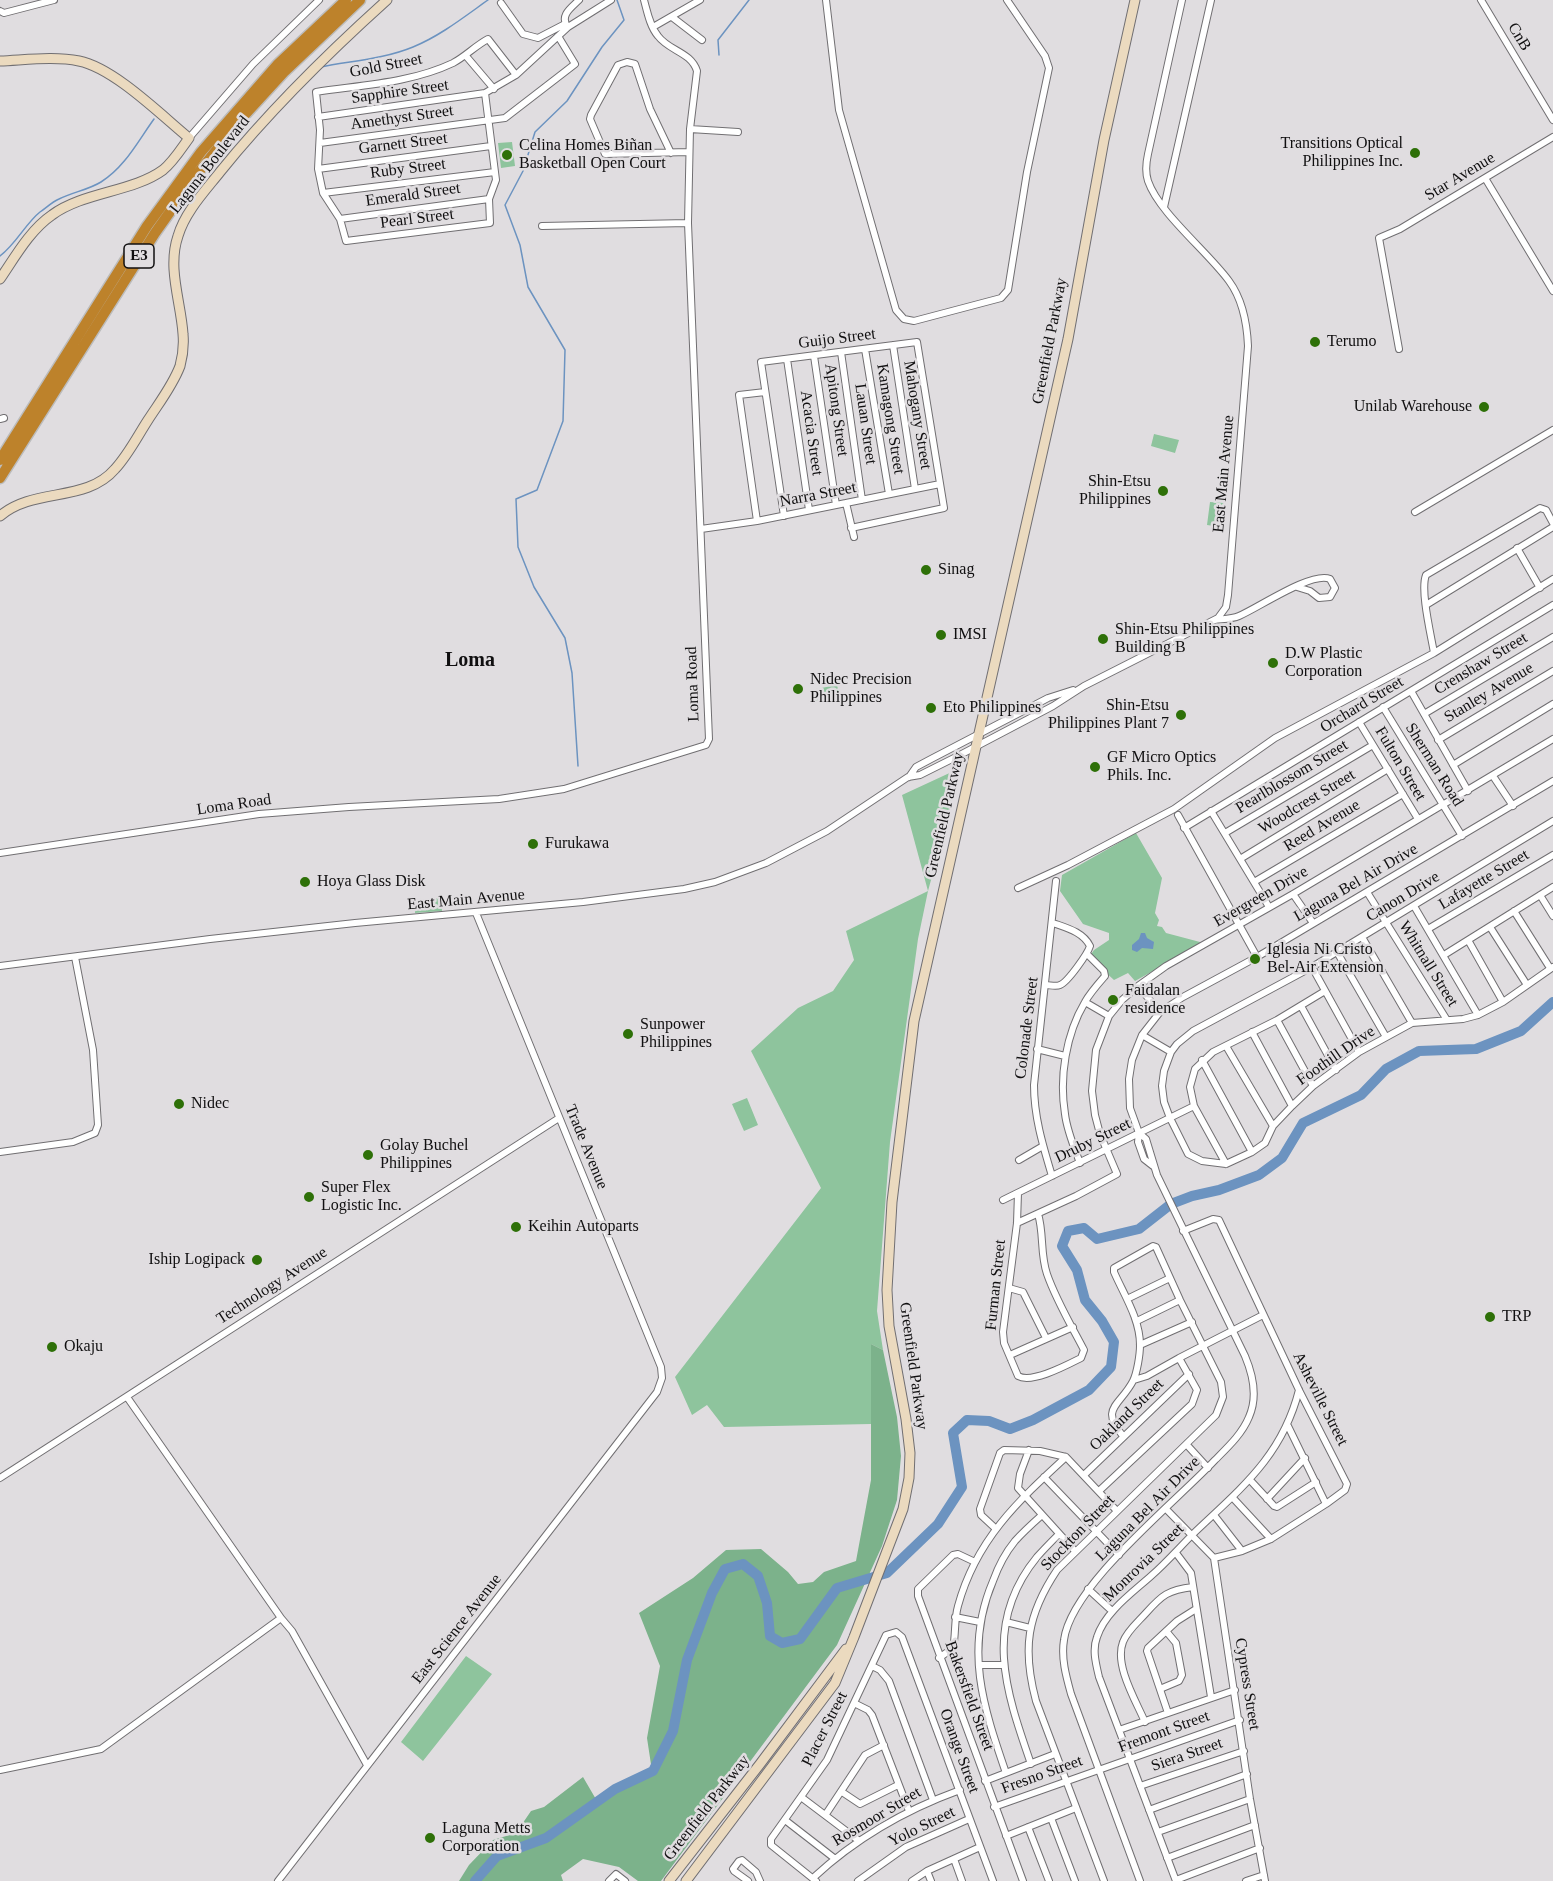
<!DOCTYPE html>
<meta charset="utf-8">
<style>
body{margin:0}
canvas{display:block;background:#e0dde0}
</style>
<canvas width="1553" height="1881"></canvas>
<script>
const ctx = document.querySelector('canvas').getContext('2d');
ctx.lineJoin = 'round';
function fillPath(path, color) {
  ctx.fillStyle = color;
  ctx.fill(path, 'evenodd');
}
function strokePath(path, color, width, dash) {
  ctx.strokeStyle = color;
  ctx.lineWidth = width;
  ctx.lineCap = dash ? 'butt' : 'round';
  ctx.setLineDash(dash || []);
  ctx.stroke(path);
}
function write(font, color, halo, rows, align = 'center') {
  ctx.font = font + ' "Times New Roman",serif';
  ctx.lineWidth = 5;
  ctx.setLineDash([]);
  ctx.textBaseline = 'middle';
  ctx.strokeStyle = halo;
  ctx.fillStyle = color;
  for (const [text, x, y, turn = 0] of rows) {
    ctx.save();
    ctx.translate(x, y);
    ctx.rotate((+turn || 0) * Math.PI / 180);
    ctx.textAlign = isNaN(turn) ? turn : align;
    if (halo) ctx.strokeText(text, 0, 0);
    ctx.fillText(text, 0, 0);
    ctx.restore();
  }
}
fillPath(new Path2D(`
 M512,142l3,24 -14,2 -3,-25z
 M1154,434l25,6 -4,13 -24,-7z
 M1210,502l14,1 -3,24 -14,-2z
 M837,685l3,13 -26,5 -3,-13z
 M956,770l4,3 -32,118 -10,48 -28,203 -13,169 6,39 -12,-6v80l-147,3 -17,-22 -15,10 -17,-38 146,-189 -70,-137 47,-43 35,-17 21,-31 -8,-29 82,-40 -26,-96z
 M1136,833l26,45 -7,35 4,7 -2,6 5,1 4,6 34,9v3l-65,36 -7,-8 -14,7 -25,-23 5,-7 15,-10v-7l-26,-9 -23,-33 2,-16z
 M441,898l1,13 -27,2v-13z
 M747,1098l11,27 -14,6 -12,-27z
 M466,1656l26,18 -69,87 -22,-19z`), '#8ec49d');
fillPath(new Path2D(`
 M871,1344l12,6 14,67 4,39 -4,44 -15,46 -45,99 -176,236h-23l-19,-14 -36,-8 -22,16 2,6h-104l10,-16 24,-25 23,-7 15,-22 13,-4 39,-30 14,24 18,-12 37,-18 -5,-33 13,-72 -21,-53 54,-35 33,-28 35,-1 27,23 10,12 15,-2 11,-10 32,-11 15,-81z`), '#7cb28b');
fillPath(new Path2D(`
 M1141,933h4l2,5 7,4 -1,7 -11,-1 -5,4 -5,-2v-5l7,-6z`), '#6c93c0');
strokePath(new Path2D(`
 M719,55l-1,-15 31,-40
 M321,67c30,-6 63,-8 92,-20 27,-11 51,-30 75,-47
 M0,256c16,-12 26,-33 40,-44 6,-4 12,-10 19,-13 14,-7 29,-9 42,-17 24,-15 37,-41 53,-63
 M578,766l-6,-93 -7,-35 -31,-51 -16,-40 -2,-48 21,-9 26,-69 2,-71 -37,-63 -8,-42 -15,-40 18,-34 12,-39 32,-31 35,-54 22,-27 -7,-20`), '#6c93c0', 1.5);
strokePath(new Path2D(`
 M475,1881l22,-25 49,-18 69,-49 38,-18 20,-40 14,-71 25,-67 13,-24 18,-5 15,12 9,27 3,33 12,7 18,-4 37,-51 50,-15 51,-49 24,-37 -9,-54 14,-13 22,1 21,8 23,-9 56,-30 22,-23 3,-25 -12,-21 -17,-21 -8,-30 -15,-24 6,-15 16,-3 13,11 42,-10 32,-25 21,-8 27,-6 40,-15 23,-17 21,-35 58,-28 25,-26 33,-18 57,-2 45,-18 32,-29`), '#6c93c0', 10);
const minor = new Path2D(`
 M826,0l13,110 57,200 8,9 10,2 87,-23 7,-8 19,-118 22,-104 -4,-12 -38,-56
 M1481,0l72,120
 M501,3l22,31 15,4 27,-14
 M0,11l4,2 50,-13
 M672,17l30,23
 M567,26c-7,-11 4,-18 12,-26
 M653,27l47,-27
 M466,56l28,33
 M485,93l11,87 -7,19 1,24 -144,18 -6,-22 -17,-26 -5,-24 2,-39 -4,-38c46,-7 95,-9 137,-29 13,-7 22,-17 35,-24l28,36
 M318,117l167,-24 31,-18 52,-48 43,-27
 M690,129l48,3
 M189,138l64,-74 66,-64
 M320,143l185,-25 70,-54 -17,-28
 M671,153l-21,-44 -15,-45 -8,-2 -9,3 -27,50 -1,4 15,35 84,-2
 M318,169l173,-23
 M1485,178l68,113
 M323,193l172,-21
 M1164,207l47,-207
 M340,219l149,-20
 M542,226l146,-3
 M893,345l22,144
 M865,349l24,145
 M1399,349l-20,-111 21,-9 153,-92
 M841,352l21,148
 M814,356l22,149
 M787,359l22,151
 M0,419l4,-1
 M846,503l8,34
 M1415,512l138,-82
 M784,516l-23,-154 156,-20 27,166 -93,20
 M757,521l-18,-126 26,-3
 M701,529l56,-8 183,-37
 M1517,548l23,40
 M1426,605l127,-78
 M1215,620c8,-1 17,-1 24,-4 19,-8 73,-45 91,-37l5,9 -5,9 -11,1 -9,-7 -13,-4
 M1434,653c-3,-18 -14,-63 -8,-78l114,-67 6,2 7,13
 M1411,691l57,100
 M1383,707l79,129
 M1424,714l129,-77
 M1359,722l59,97
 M1438,740l115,-69
 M1453,765l100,-61
 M1493,776l20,30
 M909,777l7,-10 15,-8 117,-61 25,-8
 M1211,811l58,96
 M1178,815l79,142
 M1553,821l-241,146 -119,64 -16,13 -6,8 -7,19 -2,15 2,16 6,16 18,36 14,7 24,3 26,-12 13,-9 8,-17 19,-20 21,-20 46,-34 53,-29 51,-4 15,-4 25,-13 50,-35
 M1184,828l369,-223
 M1225,833l148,-88
 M0,853l259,-39 90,-7 150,-8 65,-10 142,-44 3,-6 -21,-516 2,-94 7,-58c-6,-19 -28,-20 -39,-35 -8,-9 -11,-25 -14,-36
 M1240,859l148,-90
 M1254,882l149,-88
 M1018,888l50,-23 106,-56 101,-71 159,-85 119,-74
 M1367,892l80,128
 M1293,894l20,29
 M1540,895l13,21
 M1414,906l64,109
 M1514,911l36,57
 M1490,927l37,58
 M1428,929l125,-74
 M1362,937l50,86
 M1468,940l35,62
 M1337,952l49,85
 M1444,955l109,-68
 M0,966l210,-27 145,-16 228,-21 101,-13 31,-7 51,-19 61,-32 81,-54 12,-2 38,-19 95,-50 31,-20 134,-68 8,-11 2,-12 20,-249c-1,-23 -5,-46 -19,-65 -21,-29 -70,-68 -81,-100 -3,-9 -2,-18 0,-27l34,-154
 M1312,967l47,85
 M1046,985c4,0 10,2 14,0 8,-3 28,-32 30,-39 -7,-14 -23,-18 -37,-23
 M1138,986l22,26
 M1085,1002l24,14
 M1301,1006l35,64
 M1277,1020l36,66
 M1252,1032l40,74
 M1142,1035l29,17
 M1226,1046l47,80
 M1037,1049l28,7
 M1202,1060l50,92
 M1139,1133l7,6 11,36 88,181c8,19 13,41 4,61 -7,17 -21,30 -34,43 -39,42 -144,125 -151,180 -3,18 2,36 7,54l69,187
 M0,1152l73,-10 22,-9 3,-8 -5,-75 -18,-93
 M1019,1160l24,-14
 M1080,1163c-6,-16 -13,-32 -15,-49 -6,-37 1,-80 20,-112 5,-9 13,-18 20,-26l-1,-5 -17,-17
 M1226,1164l-32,-58 -4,-19 5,-18 18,-17 64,-32 48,-29
 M1153,1166l-9,-7 -6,-17 1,-9 -9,-25 -1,-29 3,-19 10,-25 18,-23 23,-15 74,-40 296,-176
 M1052,1176c-9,-30 -18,-59 -18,-91l22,-204
 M1018,1193l-1,30 -14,109 1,11 14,33c14,8 49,-11 63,-18l3,-8c-13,-25 -28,-50 -37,-76 -7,-20 -3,-41 -9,-60
 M1003,1200l191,-94
 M1017,1223l59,-27 41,-22 -17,-40 -5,-19 -3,-24 4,-41 13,-34 13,-16 16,-14 28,-20 127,-72 260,-155
 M1183,1231l30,-12 6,1 80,170 48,94 -2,6 -19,14 -55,35 -29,12 -28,7
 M1009,1288l14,4 23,46
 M1127,1299l43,-21
 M1137,1321l43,-21
 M1140,1345l52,-23
 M1010,1355l63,-28
 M1134,1380l13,-4 32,-18 84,-43
 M1288,1426l38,78
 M1187,1445l21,23
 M1029,1450l-9,24 -2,14 57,63
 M1084,1475l105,-101
 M1044,1477l75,78
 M0,1478l559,-360
 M1250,1480l24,26 3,1 39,-25
 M1099,1491l93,-87 5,-14 -18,-32
 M1233,1498l38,41
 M1267,1499l38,-41
 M1166,1509l48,49 36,241 15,82
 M1214,1515l28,36
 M995,1528l-14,-13 -1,-6 20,-56 4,-3 36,1 26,6 51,54
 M1176,1553l15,20 20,124
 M975,1562l-17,-8 -5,1 -35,34v7l105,285
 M1088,1589l24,22
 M955,1617l25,5
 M281,1618l11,13 75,134
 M1006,1622l24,6
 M939,1658l14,-10c3,-14 1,-28 5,-42 18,-66 59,-104 108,-149
 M979,1665h24
 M872,1666l8,4 9,11 44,119
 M1160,1689l19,-8 3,-6 -6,-32 -10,-12
 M854,1703l14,7 4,5 37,96
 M1168,1713l-21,-62 1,-3 29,-27 19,-12
 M1145,1722c-9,-21 -31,-57 -22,-80 4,-11 15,-20 23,-29 16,-18 22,-23 47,-26
 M1119,1730l116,-40
 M1031,1764c-25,-72 -49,-140 6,-207 7,-8 15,-16 22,-23
 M0,1770l101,-21 180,-131 -154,-221
 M1006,1773c-23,-67 -42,-124 -13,-192 5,-14 13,-29 22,-40 9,-10 18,-18 27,-26
 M985,1781l70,-27
 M1140,1786l104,-35
 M842,1792l18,12 38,-19
 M801,1797l57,43
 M994,1807l246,-87
 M1149,1810l98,-36
 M826,1814l39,-59 19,-10
 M1051,1818l24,63
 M785,1820l49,38
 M1028,1827l21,54
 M1158,1832l92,-33
 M1006,1836l70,-28
 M1167,1858l88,-33
 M954,1859l8,22
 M927,1871l4,10
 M813,1878c43,-40 92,-68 147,-88
 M1176,1880l84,-32
 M278,1881l379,-489 5,-14 -1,-11 -185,-454
 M609,1881l7,-7 9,7
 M748,1881l-14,-10 -1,-2 6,-8 3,-1 14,12 4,9
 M816,1881l-45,-36v-6l56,-79 59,-125 10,-3 6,5 91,244
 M858,1881l48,-34 63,-28
 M912,1881l15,-10 53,-24
 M1104,1881l-68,-180c-14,-52 -9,-86 21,-131l159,-155 7,-18 -2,-15 -41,-82 -24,-53 -3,-1 -39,22v4c10,23 26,47 26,73 0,10 -3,28 -7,36 -13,25 -34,27 -10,55
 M1176,1881l-77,-204c-3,-13 -7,-27 -2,-40 8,-25 35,-44 54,-61 15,-13 28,-28 42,-42 47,-45 89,-77 106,-144
 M1246,1881l18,-6`);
const secondary = new Path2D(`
 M0,61c25,-1 55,-5 79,0 35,7 82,54 110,77 -8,11 -16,24 -26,32 -30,22 -80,22 -111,45 -22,15 -37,42 -52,64
 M0,516c34,-29 86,-13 115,-47 13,-14 22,-32 33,-49 11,-17 25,-35 32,-54 3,-11 4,-21 3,-32 -2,-32 -16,-66 -5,-98 7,-24 27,-45 42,-64 51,-63 107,-118 167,-172
 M669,1881l91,-117 86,-115
 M686,1881l149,-198 19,-46 49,-128 6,-31 1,-25 -4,-34 -17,-93 -2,-36 5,-88 22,-181 154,-682 36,-199 31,-140`);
const motorway = new Path2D(`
 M0,460l147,-234 54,-74 76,-87 69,-65
 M0,478l155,-245 39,-55 46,-58 44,-48 76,-72`);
strokePath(minor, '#716f72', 8);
strokePath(secondary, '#716f72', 11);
strokePath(motorway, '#bcbcbc', 13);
strokePath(minor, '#fff', 6);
strokePath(secondary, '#ebdabf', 9);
strokePath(motorway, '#bd822b', 10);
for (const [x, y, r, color] of [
 [1415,153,6,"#2e7008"],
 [507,155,6,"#2e7008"],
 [1315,342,6,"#2e7008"],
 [1484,407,6,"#2e7008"],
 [1163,491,6,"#2e7008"],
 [926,570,6,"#2e7008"],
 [941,635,6,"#2e7008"],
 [1103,639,6,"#2e7008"],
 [1273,663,6,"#2e7008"],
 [798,689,6,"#2e7008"],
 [931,708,6,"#2e7008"],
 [1181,715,6,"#2e7008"],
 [1095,767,6,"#2e7008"],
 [533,844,6,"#2e7008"],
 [305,882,6,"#2e7008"],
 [1255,959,6,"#2e7008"],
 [1113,1000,6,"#2e7008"],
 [628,1034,6,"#2e7008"],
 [179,1104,6,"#2e7008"],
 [368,1155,6,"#2e7008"],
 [309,1197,6,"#2e7008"],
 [516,1227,6,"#2e7008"],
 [257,1260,6,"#2e7008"],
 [1490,1317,6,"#2e7008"],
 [52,1347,6,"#2e7008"],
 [430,1838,6,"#2e7008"]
]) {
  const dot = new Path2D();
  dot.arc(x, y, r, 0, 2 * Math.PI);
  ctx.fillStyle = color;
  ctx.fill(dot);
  strokePath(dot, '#e0dde0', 2);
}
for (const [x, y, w] of [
 [139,256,30]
]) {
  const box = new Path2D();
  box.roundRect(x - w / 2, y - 12, w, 24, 4.5);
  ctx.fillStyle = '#e0dde0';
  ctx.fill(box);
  strokePath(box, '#100f10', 1.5);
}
write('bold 15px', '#100f10', null, [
 ["E3",139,256]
]);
write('16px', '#100f10', '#e0dde0', [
 ["CnB",1519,37,59],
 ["Gold Street",386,66,-11],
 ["Sapphire Street",400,92,-8],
 ["Amethyst Street",402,118,-8],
 ["Garnett Street",403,144,-7],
 ["Laguna Boulevard",210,165,-52],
 ["Ruby Street",408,169,-7],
 ["Star Avenue",1460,177,-31],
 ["Emerald Street",413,195,-8],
 ["Pearl Street",417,219,-7],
 ["Guijo Street",837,339,-7],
 ["Greenfield Parkway",1050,341,-79],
 ["Apitong Street",836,410,82],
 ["Mahogany Street",917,415,81],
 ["Kamagong Street",890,419,81],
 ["Lauan Street",865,424,82],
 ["Acacia Street",811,433,82],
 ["East Main Avenue",1224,474,-85],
 ["Narra Street",818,495,-11],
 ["Crenshaw Street",1481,664,-31],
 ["Loma Road",693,684,-92],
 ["Stanley Avenue",1489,693,-31],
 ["Orchard Street",1362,705,-31],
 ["Fulton Street",1400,764,59],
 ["Sherman Road",1434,765,58],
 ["Pearlblossom Street",1292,777,-31],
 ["Woodcrest Street",1307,802,-31],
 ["Loma Road",234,805,-8],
 ["Greenfield Parkway",945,815,-77],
 ["Reed Avenue",1322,826,-31],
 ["Lafayette Street",1484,880,-31],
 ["Laguna Bel Air Drive",1356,883,-30],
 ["Evergreen Drive",1261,897,-30],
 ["Canon Drive",1403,897,-31],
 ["East Main Avenue",466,900,-5],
 ["Whitnall Street",1428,964,58],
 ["Colonade Street",1027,1028,-83],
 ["Foothill Drive",1336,1056,-35],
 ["Druby Street",1093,1141,-26],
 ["Trade Avenue",586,1147,68],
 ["Furman Street",996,1285,-84],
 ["Technology Avenue",272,1286,-33],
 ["Greenfield Parkway",913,1366,82],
 ["Asheville Street",1320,1399,63],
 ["Oakland Street",1127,1415,-44],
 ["Laguna Bel Air Drive",1148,1509,-45],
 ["Stockton Street",1078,1533,-46],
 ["Monrovia Street",1144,1563,-44],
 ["East Science Avenue",457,1629,-52],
 ["Cypress Street",1247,1684,81],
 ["Bakersfield Street",969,1696,70],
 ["Placer Street",825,1729,-63],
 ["Fremont Street",1164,1732,-20],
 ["Orange Street",959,1751,70],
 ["Siera Street",1187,1755,-19],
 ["Fresno Street",1042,1775,-20],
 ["Greenfield Parkway",707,1808,-52],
 ["Rosmoor Street",877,1817,-31],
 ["Yolo Street",922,1827,-26]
]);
write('16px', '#100f10', '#e0dde0', [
 ["Transitions Optical",1403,144,"right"],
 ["Philippines Inc.",1403,162,"right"],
 ["Celina Homes Biñan",519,146],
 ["Basketball Open Court",519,164],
 ["Terumo",1327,342],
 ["Unilab Warehouse",1472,407,"right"],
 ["Shin-Etsu",1151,482,"right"],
 ["Philippines",1151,500,"right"],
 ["Sinag",938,570],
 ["Shin-Etsu Philippines",1115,630],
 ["Building B",1115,648],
 ["IMSI",953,635],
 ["D.W Plastic",1285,654],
 ["Corporation",1285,672],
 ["Nidec Precision",810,680],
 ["Philippines",810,698],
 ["Shin-Etsu",1169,706,"right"],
 ["Philippines Plant 7",1169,724,"right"],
 ["Eto Philippines",943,708],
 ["GF Micro Optics",1107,758],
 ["Phils. Inc.",1107,776],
 ["Furukawa",545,844],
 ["Hoya Glass Disk",317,882],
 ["Iglesia Ni Cristo",1267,950],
 ["Bel-Air Extension",1267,968],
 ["Faidalan",1125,991],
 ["residence",1125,1009],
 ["Sunpower",640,1025],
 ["Philippines",640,1043],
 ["Nidec",191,1104],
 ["Golay Buchel",380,1146],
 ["Philippines",380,1164],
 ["Super Flex",321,1188],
 ["Logistic Inc.",321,1206],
 ["Keihin Autoparts",528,1227],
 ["Iship Logipack",245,1260,"right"],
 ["TRP",1502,1317],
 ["Okaju",64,1347],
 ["Laguna Metts",442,1829],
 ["Corporation",442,1847]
], 'left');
write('bold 20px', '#100f10', '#e0dde0', [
 ["Loma",470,661]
]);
</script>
